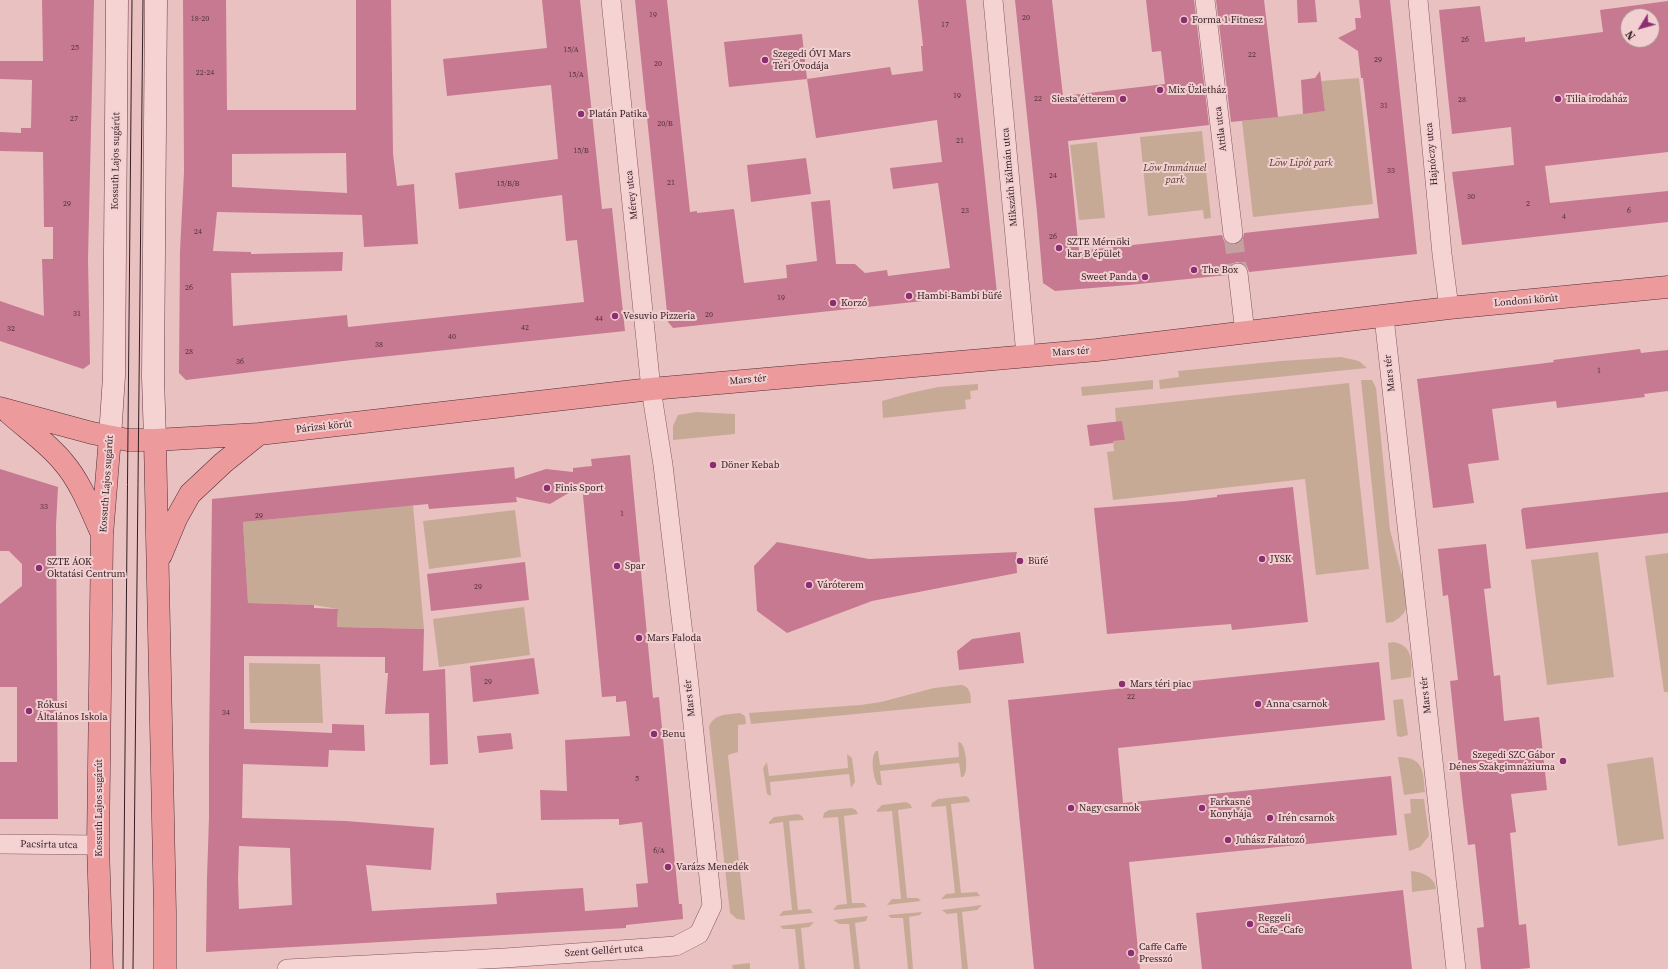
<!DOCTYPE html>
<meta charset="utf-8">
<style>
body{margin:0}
#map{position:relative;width:1668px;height:969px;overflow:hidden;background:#eac1c1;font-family:"Source Serif 4",serif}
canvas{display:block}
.north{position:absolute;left:1620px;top:8px;width:40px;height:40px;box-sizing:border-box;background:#f2cfd0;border:1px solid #a6888a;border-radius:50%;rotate:233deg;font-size:11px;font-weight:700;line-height:16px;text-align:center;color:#331d22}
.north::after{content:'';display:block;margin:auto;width:14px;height:18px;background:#8d2e72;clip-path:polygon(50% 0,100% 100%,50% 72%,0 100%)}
</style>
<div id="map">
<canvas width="1668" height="969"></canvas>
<div class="north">N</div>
</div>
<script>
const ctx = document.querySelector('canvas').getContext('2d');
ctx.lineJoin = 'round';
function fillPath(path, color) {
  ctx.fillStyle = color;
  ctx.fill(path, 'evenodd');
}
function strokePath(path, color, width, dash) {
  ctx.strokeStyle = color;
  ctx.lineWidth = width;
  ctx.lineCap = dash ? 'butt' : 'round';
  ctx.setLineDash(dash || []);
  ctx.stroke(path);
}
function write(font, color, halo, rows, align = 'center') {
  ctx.font = font + ' "Source Serif 4",serif';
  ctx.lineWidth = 4;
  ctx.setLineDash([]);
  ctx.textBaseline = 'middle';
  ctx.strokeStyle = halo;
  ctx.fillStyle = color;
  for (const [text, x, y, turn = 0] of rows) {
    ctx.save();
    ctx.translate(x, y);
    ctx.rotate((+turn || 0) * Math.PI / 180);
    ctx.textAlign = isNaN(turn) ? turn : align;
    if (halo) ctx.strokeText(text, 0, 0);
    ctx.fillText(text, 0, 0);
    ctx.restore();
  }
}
fillPath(new Path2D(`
 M1359,78l14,126 -120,13 -11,-96 83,-10 -4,-30z
 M1202,131l9,87 -7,1 -1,-9 -55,6 -8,-79z
 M1097,142l8,76 -26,2 -9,-75z
 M1341,357l18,4 8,7 -207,21 -1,-9 20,-3 -1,-6 103,-10z
 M1153,380v9l-71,7 -1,-9z
 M1361,380h11l4,8 14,142 14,53 3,23 -3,7 -5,5 -6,4 -7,1z
 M1349,383l20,186 -53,6 -11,-96 -192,21 -6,-48 7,-1 -1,-10 12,-1 -3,-19 -6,1 -1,-14z
 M978,384v6l-8,1 1,8 -6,1 1,9 -83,9 -1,-17 28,-8 28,-6z
 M696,412l39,2v20l-62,6v-14l5,-11z
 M413,505l11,124 -87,-2 1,-18 -24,-4 -66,-2 -5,-81z
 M515,510l6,47 -92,12 -6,-48z
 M1598,552l16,125 -67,8 -16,-125z
 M1668,553v139h-4l-19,-136z
 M524,607l6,48 -91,12 -6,-48z
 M1393,642c20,3 19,19 18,35l-20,3 -3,-37z
 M249,663l71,1 3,59h-73z
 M960,685c10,0 11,10 11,18l-220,21 -2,-11 111,-8 21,-3 53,-14z
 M1403,699l5,36 -7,2 -4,-1 -4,-36z
 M740,713l5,3 1,8 -8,1v27l-10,3 17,165 -8,-1 -7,-6 -21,-186c5,-14 18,-12 31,-14z
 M958,742l3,1c5,5 8,29 2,34h-2l-2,-14 -79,8 2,14h-4c-5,-6 -8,-29 -2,-34h2l2,14 79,-8z
 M847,754l5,4 3,24 -4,6 -2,-14 -79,8 1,14 -4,-2 -4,-26 4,-6 2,14 79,-8z
 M1398,757c26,0 25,14 27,35l-21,3z
 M1653,757l11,82 -46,7 -11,-82z
 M966,796l3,2 1,4 -19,2 10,89 16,-1 3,4 -39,3 5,-5 9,-1 -9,-87 -15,1 1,-4 6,-4z
 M1410,799h14l5,37 -9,11 -11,4 -5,-37 7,-1z
 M906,802l4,2 2,4 -14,2 9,88h11l3,3 -34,4 5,-6h9l-9,-88 -15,1v-2l5,-5z
 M852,808l4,2 2,4 -14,2 8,87h12l3,4 -34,3 4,-5 10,-1 -9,-87 -15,1 1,-5 5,-3z
 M798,814l4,2 2,4 -15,1 9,89 12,-1 3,4 -34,3 4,-5 9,-1 -9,-88 -14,2v-2l5,-5z
 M1411,871c11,1 24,6 25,18l-24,3z
 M982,905l-5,5 -15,2 6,57h-6l-5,-56 -10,1 -5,-4z
 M922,912l-2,3 -11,2 4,52h-5l-5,-51h-12l-3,-3z
 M868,916l-2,5 -11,2 5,46h-6l-5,-45h-10l-6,-4z
 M814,922l-5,5 -8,1 4,41h-6l-4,-40h-12l-3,-3z
 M750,963v6h-17l-1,-4z`), '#c7aa96');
fillPath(new Path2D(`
 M42,0h52l-6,259 2,105 -7,5 -83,-28v-40l44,15 -2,-57h11v-32h-9l-1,-75 -43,-1v-19l21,1v-5h10l1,-48 -32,-1v-18h43z
 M183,0h43l1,110h129v-110h35l2,154 4,32 17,-2 4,60 -54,3 -2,-32 -145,-3 -4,39 38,1v2l92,-2 -1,19 -111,2 2,53 114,-11 1,12 236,-25 -7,-62 -11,1 -4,-46 -103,14 -4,-36 103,-14 -7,-74 -104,11 -4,-37 104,-11 -5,-48h38l22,209 10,-1 13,123 -273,29 -166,20 -7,-7 1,-122 4,-79zM346,153l1,40 -115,-6v-33z
 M635,0h32l23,212 7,-1v2l37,-4 10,74 43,-5 -1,-13 31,-4 -6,-59 19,-2 6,64h19l10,9 22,-3 1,6 62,-8 -12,-85 -45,6 -3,-21 52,-6 -5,-42 -121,18 -9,-59 83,-12 2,8 31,-4 -2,-25h2l-5,-46h48l31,293 -324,35 -5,-6z
 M1015,0h37l11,96 102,-12 -4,-33 -9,1 -6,-52h48l15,125 -141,16 11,110 143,-16 2,6 5,3 5,1 6,-2 3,-5 1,-5 135,-15 -16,-140h-2l-3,-27 -20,-13 18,-9 -1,-11h6l-2,-18h31l27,254 -168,18 -2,-6 -4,-3 -6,-1 -6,2 -3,5 -1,6 -98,10 -74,6 -12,-8 -6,-71z
 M1216,0h48l14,117 -47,5z
 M1297,0h18l2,22 -19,1z
 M1668,1v151l-123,14 5,37 118,-12v31l-206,23 -10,-73 62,-7 -3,-38 -59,7 -13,-124 41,-4 5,36 40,-5v5l78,-10 -3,-22zM1628,16h24v24h-24z
 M802,34l5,45 -78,8 -5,-45z
 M1320,71l5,40 -22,3 -2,-34 14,-2z
 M806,158l5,36 -60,8 -4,-37z
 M1640,349l1,4 27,-3v41l-24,3 1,3 -88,11 -1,-7 -64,8 7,51 -31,4 6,39 -41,5 -16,-129 137,-17 -1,-2z
 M1122,421l3,19 -12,1v2l-23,3 -3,-21z
 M630,455l23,243 6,-1 20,207h3l1,15 -57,6v3l-420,24 1,-74 2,-61v-66l3,-252 302,-32 1,12 31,-10 27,3v-4l19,-2 -1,-7zM582,485l20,212 14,-1v6l10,-1 4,35 -65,4 2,51 -27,-1 1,30 78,-1v6l23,-3 6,61 -12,1 2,23 -53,4 -2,-23 -87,5 1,11 -125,7 -6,-46 65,5 3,-42 -88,-7 -104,-3 1,-54 85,3 1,-17 36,1 -1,-26 -32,-1v9l-88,-4v-73l141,1v16h3l-3,41 44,-1 1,52 18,-1 -3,-95 -22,2 1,-42 -87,-2 1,-18 -24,-1v-3l-66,-2 -5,-81 185,-18 1,5 88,-7 -1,-5 34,7zM239,846l51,2 2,57 -53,4 -1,-30z
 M0,469l58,18 -2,38 2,294h-58v-57h17v-75h-17v-83l22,-18v-22l-13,-13h-9z
 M1293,487l15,135 -76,8 -1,-6 -124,10 -13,-126 90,-7 33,-4v-2z
 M1668,492v41l-142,16 -5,-39 2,-2z
 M777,542l92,17 148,-7 -1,4 1,17 -145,28 -85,32 -30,-22 -3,-45z
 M1486,544l5,44 -7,1 10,87 6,-1 4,46 35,-4 8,73 -36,4 5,38 -6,1 9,92 7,-1 4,44 -11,1h-38l-4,-41 7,-1 -9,-83 -7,1 -6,-50 -12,-114 8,-1 -10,-85 -5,1 -5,-47z
 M525,562l4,38 -98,11 -4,-37z
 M1020,632l4,31 -65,7 -2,-19 15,-12z
 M534,658l5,36 -66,8 -3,-36z
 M1379,662l6,58 -267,28 5,55 268,-27 6,59 -268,27 11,107h-106l-26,-269z
 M511,733l2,16 -34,4 -2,-17z
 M1403,890l9,79h-210l-6,-56z`), '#c67990');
strokePath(new Path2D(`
 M1233,234l5,39`), '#c5a0a1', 19, [19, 10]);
const street = new Path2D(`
 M993,0l33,355
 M1205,0l28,234
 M1418,0l24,254 7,54
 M1238,273l7,60
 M1384,317l72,652
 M0,844l98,1
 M287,969l218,-11 171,-12 23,-12 13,-28 -24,-230 -25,-211 -12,-76 -40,-389`);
const secondary = new Path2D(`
 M110,437l4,-61 3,-376
 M155,440l-2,-63 3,-377`);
const primary = new Path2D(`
 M0,408l92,25 36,7h27l104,-6 392,-45 446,-39 352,-42 219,-21
 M9,413c18,16 40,31 55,50 17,20 27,47 38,71
 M155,440l10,472v57
 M161,555l15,-36 14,-25 33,-31 36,-29
 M102,969l-4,-124 4,-310 8,-98`);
strokePath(street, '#825a61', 20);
strokePath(secondary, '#643d45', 23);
strokePath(primary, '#502e36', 23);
strokePath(street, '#f6d3d3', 19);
strokePath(secondary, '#f6d3d3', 22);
strokePath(primary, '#ec9a9c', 22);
strokePath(new Path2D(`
 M123,969l9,-969
 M133,969l10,-969`), '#331d22', 1);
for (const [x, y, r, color] of [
 [1184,20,4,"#8d2e72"],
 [765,60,4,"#8d2e72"],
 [1160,90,4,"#8d2e72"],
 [1123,99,4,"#8d2e72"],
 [1558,99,4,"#8d2e72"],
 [581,114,4,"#8d2e72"],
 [1059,248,4,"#8d2e72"],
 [1194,270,4,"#8d2e72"],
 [1145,277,4,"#8d2e72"],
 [909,296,4,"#8d2e72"],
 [833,303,4,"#8d2e72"],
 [615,316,4,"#8d2e72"],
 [713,465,4,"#8d2e72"],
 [547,488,4,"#8d2e72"],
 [1262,559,4,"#8d2e72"],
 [1020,561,4,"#8d2e72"],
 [617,566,4,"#8d2e72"],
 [39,568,4,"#8d2e72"],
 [809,585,4,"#8d2e72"],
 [639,638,4,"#8d2e72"],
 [1122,684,4,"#8d2e72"],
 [1258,704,4,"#8d2e72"],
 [29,711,4,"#8d2e72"],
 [654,734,4,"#8d2e72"],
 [1563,761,4,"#8d2e72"],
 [1071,808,4,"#8d2e72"],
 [1202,808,4,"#8d2e72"],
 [1270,818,4,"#8d2e72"],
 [1228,840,4,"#8d2e72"],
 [668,867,4,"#8d2e72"],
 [1250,924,4,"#8d2e72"],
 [1131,953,4,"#8d2e72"]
]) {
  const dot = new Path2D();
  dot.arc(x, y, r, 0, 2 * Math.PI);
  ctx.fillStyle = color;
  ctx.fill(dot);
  strokePath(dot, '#f2cfd0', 1.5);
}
write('8px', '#58343e', null, [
 ["19",653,15],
 ["20",1026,18],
 ["18-20",200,19],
 ["17",945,25],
 ["26",1465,40],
 ["25",75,48],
 ["15/A",571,50],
 ["22",1252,55],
 ["29",1378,60],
 ["20",658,64],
 ["22-24",205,73],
 ["15/A",576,75],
 ["19",957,96],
 ["22",1038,99],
 ["28",1462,100],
 ["31",1384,106],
 ["27",74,119],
 ["20/B",665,124],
 ["21",960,141],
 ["15/B",581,151],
 ["33",1391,171],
 ["24",1053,176],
 ["21",671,183],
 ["15/B/B",508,184],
 ["30",1471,197],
 ["29",67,204],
 ["2",1528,204],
 ["23",965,211],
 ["6",1629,211],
 ["4",1564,217],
 ["24",198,232],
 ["26",1053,237],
 ["26",189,288],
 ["19",781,298],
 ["31",77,314],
 ["20",709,315],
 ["44",599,319],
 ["42",525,328],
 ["32",11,329],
 ["40",452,337],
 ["38",379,345],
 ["28",189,352],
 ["36",240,362],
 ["1",1599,371],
 ["33",44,507],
 ["1",622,514],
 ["29",259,516],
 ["29",478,587],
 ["29",488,682],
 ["22",1131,697],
 ["34",226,713],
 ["5",637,779],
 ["6/A",659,851]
]);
write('10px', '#331d22', '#f2cfd0', [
 ["Forma 1 Fitnesz",1192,20],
 ["Szegedi ÓVI Mars",773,54],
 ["Téri Óvodája",773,66],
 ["Mix Üzletház",1168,90],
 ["Siesta étterem",1115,99,"right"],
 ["Tilia irodaház",1566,99],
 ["Platán Patika",589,114],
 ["SZTE Mérnöki",1067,242],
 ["kar B épület",1067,254],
 ["The Box",1202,270],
 ["Sweet Panda",1137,277,"right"],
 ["Hambi-Bambi büfé",917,296],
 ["Korzó",841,303],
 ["Vesuvio Pizzeria",623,316],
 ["Döner Kebab",721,465],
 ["Finis Sport",555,488],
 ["JYSK",1270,559],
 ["Büfé",1028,561],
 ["SZTE ÁOK",47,562],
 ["Oktatási Centrum",47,574],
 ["Spar",625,566],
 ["Váróterem",817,585],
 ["Mars Faloda",647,638],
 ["Mars téri piac",1130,684],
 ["Anna csarnok",1266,704],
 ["Rókusi",37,705],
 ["Általános Iskola",37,717],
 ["Benu",662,734],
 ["Szegedi SZC Gábor",1555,755,"right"],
 ["Dénes Szakgimnáziuma",1555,767,"right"],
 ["Farkasné",1210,802],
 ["Konyhája",1210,814],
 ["Nagy csarnok",1079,808],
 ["Irén csarnok",1278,818],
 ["Juhász Falatozó",1236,840],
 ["Varázs Menedék",676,867],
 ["Reggeli",1258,918],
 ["Cafe -Cafe",1258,930],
 ["Caffe Caffe",1139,947],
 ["Presszó",1139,959]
], 'left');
write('10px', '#331d22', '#f2cfd0', [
 ["Attila utca",1221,129,-97],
 ["Hajnóczy utca",1432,154,-95],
 ["Kossuth Lajos sugárút",116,161,-89],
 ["Mikszáth Kálmán utca",1010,177,-95],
 ["Mérey utca",632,195,-96],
 ["Londoni körút",1526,301,-5],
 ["Mars tér",1071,352,-4],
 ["Mars tér",1390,373,-96],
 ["Mars tér",748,380,-5],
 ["Párizsi körút",324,427,-6],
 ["Kossuth Lajos sugárút",107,484,-86],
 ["Mars tér",1426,695,-96],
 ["Mars tér",690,698,-96],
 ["Kossuth Lajos sugárút",99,808,-90],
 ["Pacsirta utca",49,845,1],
 ["Szent Gellért utca",604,951,-4]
]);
write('italic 10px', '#4e3b25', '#f2cfd0', [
 ["Löw Lipót park",1301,163],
 ["Löw Immánuel",1175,168],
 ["park",1175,180]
]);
</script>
